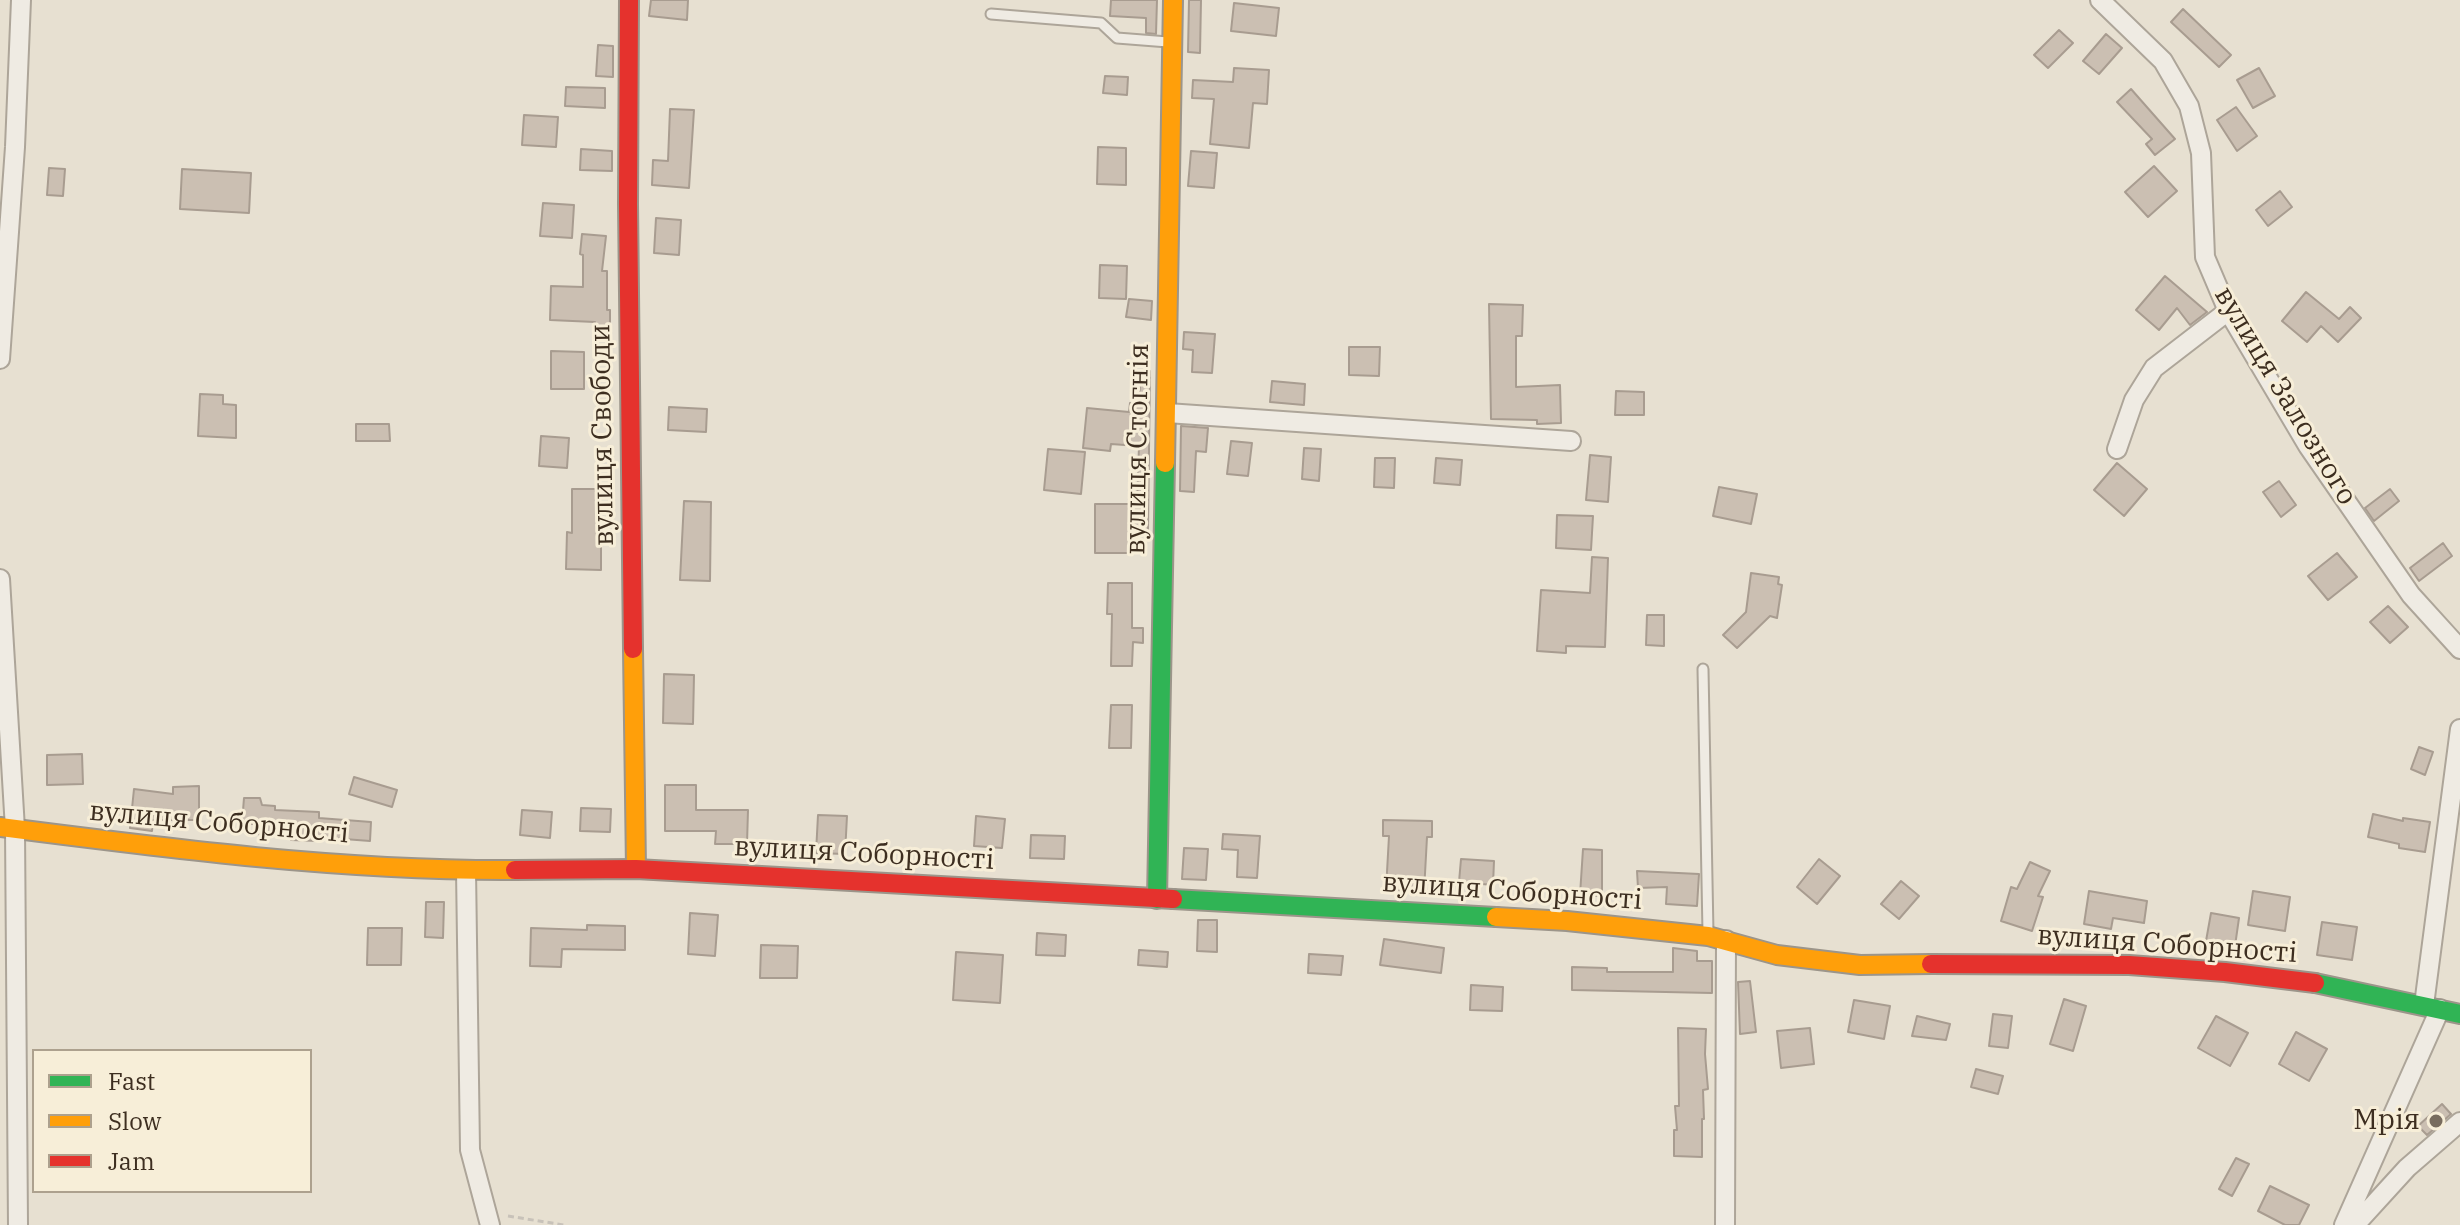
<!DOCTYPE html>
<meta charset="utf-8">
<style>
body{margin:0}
#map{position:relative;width:2460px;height:1225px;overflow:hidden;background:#e7e0d1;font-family:"IBM Plex Serif",serif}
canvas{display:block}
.legend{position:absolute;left:32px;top:1049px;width:280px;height:144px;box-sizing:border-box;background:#f7eed8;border:2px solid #ada18e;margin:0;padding:10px 14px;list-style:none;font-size:24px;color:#3d2e20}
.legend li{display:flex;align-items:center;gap:16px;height:40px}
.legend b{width:40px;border:2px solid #ada18e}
</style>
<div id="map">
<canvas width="2460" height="1225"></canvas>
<ul class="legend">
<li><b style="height:10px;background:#30b455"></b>Fast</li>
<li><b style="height:10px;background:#ff9f0a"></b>Slow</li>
<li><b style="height:10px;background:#e5322d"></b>Jam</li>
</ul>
</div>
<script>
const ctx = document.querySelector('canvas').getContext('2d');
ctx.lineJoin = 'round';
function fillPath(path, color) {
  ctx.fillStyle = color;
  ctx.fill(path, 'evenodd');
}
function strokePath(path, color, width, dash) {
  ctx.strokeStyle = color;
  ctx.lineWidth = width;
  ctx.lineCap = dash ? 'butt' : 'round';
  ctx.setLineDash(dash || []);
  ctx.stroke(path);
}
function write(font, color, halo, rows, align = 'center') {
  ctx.font = font + ' "IBM Plex Serif",serif';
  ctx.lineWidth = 6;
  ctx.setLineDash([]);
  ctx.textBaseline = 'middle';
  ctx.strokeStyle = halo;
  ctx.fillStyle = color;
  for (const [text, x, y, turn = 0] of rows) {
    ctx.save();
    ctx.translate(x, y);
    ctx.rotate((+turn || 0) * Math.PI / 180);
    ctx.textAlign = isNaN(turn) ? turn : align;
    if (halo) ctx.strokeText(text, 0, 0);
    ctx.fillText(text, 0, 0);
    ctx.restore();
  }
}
const building = new Path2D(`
 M651,0h37l-1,20 -38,-4z
 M1111,0h46l-1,34 -10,-1v-15l-36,-2z
 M1189,0h12l-1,53 -12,-1z
 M1234,3l45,5 -3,28 -45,-5z
 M2183,9l48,46 -12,12 -48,-45z
 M2059,30l14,13 -25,25 -14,-13z
 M2106,34l16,14 -23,26 -16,-13z
 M598,45l15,1v31l-17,-1z
 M1234,68l35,2 -2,34 -14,-1 -4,45 -39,-4 4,-45 -22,-1 1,-18 40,2z
 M2259,68l16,28 -22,12 -16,-28z
 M1105,76l23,1 -1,18 -24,-2z
 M566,87l39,1v20l-40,-2z
 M2131,89l44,50 -20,16 -9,-11 6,-5 -35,-37z
 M2236,107l21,29 -20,15 -20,-31z
 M670,109l24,1 -5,78 -37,-3 1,-25 15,1z
 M524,115l34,2 -2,30 -34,-2z
 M1098,147l28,1v37l-29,-1z
 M581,149l31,2v20l-32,-1z
 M1191,151l26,2 -3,35 -26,-2z
 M2154,166l23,25 -29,26 -23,-25z
 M49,168l16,1 -2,27 -16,-1z
 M182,169l69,4 -2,40 -69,-4z
 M2280,191l12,16 -24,19 -12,-16z
 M543,203l31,2 -2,33 -32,-2z
 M656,218l25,2 -2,35 -25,-2z
 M582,234l24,2 -4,35h5v39h3v16h-15v-4l-45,-2 1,-34 32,1v-32l-3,-1z
 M1100,265l27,1 -1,33 -27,-1z
 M2165,276l42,36 -17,13 -13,-17 -18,22 -23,-20z
 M2306,292l33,27 11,-12 11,11 -23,24 -17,-16 -14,16 -25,-21z
 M1129,299l23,2 -1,19 -25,-3z
 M1489,304l34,1 -1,31h-6v51l44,-2 1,38 -24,1v-4l-46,-1z
 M1184,332l31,2 -3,39 -20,-1 1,-22 -10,-1z
 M1349,347h31l-1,29 -30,-1z
 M551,351l33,1v37h-33z
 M1142,370l8,1 -2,159h-14v23h-39v-49h42l2,-58 -28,-2 -1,7 -27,-3 4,-40 42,4 1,-9 8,1z
 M1272,381l33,3 -1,21 -34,-3z
 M1616,391l28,1v23h-29z
 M200,394l23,1v9l13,1v33l-38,-2z
 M669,407l38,2 -1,23 -38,-2z
 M356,424h33l1,17h-34z
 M1181,426l27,2 -2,24 -10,-1 -2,41 -14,-1z
 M541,436l28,2 -2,30 -28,-2z
 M1231,441l21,2 -4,33 -21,-2z
 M1304,448l17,1 -2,32 -17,-2z
 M1048,449l37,3 -4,42 -37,-4z
 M1590,455l21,2 -3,45 -22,-2z
 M1375,458h20l-1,30 -20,-1z
 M1436,458l26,2 -2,25 -26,-2z
 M2117,463l30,26 -23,27 -30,-26z
 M2279,481l17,24 -15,12 -18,-25z
 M1719,487l38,7 -6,30 -38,-8z
 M572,489h29v81l-35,-1 1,-37 5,1z
 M2390,489l9,12 -25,20 -9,-13z
 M684,501l27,1 -1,79 -30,-1z
 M1557,515l36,1 -2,34 -35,-2z
 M2443,543l9,13 -33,25 -9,-13z
 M2337,553l20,24 -29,23 -20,-24z
 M1592,557l16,1 -3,89 -39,-1v7l-29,-2 4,-61 49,3z
 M1751,573l28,4 -1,7 4,1 -5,33 -7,-2 -33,32 -14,-13 23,-23z
 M1108,583h24v45h11v15l-10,-1 -1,24h-21l1,-52h-5z
 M2388,606l20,21 -18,16 -20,-21z
 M1647,615h17v31l-18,-1z
 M664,674l30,1 -1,49 -30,-1z
 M1111,705h21l-1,43h-22z
 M2419,747l14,5 -8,23 -14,-6z
 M82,754l1,30 -36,1v-30z
 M354,777l43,13 -5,17 -43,-13z
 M665,785h31v25h52l-1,34h-32l1,-13h-51z
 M199,786v34h-46l-1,11 -22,-3 4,-39 39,5v-7z
 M244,798h16l2,7 13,1v4l44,2v6l52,4 -1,19 -52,-4v4l-27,-1v-5l-37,-1v-10l-12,-1z
 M581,808l30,1 -1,23 -30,-1z
 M522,810l30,2 -2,26 -30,-3z
 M2373,814l30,7v-3l27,4 -5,30 -26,-4v-4l-31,-7z
 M818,815l29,1 -2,38 -29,-1z
 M976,816l29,3 -3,29 -28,-2z
 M1383,820l49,1v16h-5l-3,55 -38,-2 3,-54h-6z
 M1223,834l37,2 -3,42 -20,-1 1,-27 -16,-1z
 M1031,835l34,1 -1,23 -34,-1z
 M1184,848l24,1 -2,31 -24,-1z
 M1583,849l19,1v46l-22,-1z
 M1461,859l33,2 -1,24 -34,-3z
 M1819,859l21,17 -23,28 -20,-17z
 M2030,862l20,9 -12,25 5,1 -11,34 -31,-10 10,-34 6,2z
 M1637,871l62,3 -2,32 -31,-2 1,-17 -29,1z
 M1901,881l18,15 -20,23 -18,-15z
 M2089,891l58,10 -3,22 -31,-5 -2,11 -27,-5z
 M2253,891l37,6 -5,34 -37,-6z
 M426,902h18l-1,36 -18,-1z
 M690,913l28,2 -3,41 -27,-2z
 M2211,913l28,5 -4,28 -29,-5z
 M1198,920h19v32l-20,-1z
 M2322,922l35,5 -5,33 -35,-5z
 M587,925l38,1v24l-63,-1 -1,18 -31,-1 1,-38 56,2z
 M368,928h34l-1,37h-34z
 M1037,933l29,2 -1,21 -29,-1z
 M1384,939l60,9 -3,25 -61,-8z
 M761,945l37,1 -1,32h-37z
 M1673,948l24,3v10h15v32l-140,-3v-23l35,1v4h66z
 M1139,950l29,2 -1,15 -29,-2z
 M956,952l47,3 -3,48 -47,-3z
 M1309,954l34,2 -2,19 -33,-2z
 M1750,981l6,51 -16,2 -2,-52z
 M1471,985l32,2 -1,24 -32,-1z
 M2064,999l22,7 -13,45 -23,-7z
 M1854,1000l36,6 -6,33 -36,-7z
 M1993,1014l19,2 -4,32 -19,-2z
 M1917,1016l33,8 -4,16 -34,-4z
 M2216,1016l32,17 -18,33 -32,-18z
 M1678,1028l28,1 -1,25 3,35 -5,1 1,29h-2v38l-28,-1v-26h3l-2,-24h4z
 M1810,1028l4,36 -33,4 -4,-37z
 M2296,1032l31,17 -18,32 -30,-17z
 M1976,1069l27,7 -5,18 -27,-7z
 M2442,1104l9,10 -24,21 -9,-9z
 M2236,1158l13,6 -17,32 -13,-7z
 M2270,1186l39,19 -10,20h-14l-27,-14z`);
fillPath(building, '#cbbfb2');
strokePath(building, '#a89c90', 2);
const lane = new Path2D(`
 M991,14l110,9 16,15 51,4
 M1703,669l5,264`);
const street = new Path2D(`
 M2100,0l63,61 26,45 12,47 4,104 23,54 80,135 103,149 49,54
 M0,359l15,-212 6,-147
 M1167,413l404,28
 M2117,449l17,-49 20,-32 74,-57
 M0,579l15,250 3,396
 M466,870l4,280 20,75
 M2424,1005l36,-276
 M1725,1225l1,-285
 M2344,1225l96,-216
 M2355,1225l52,-57 53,-46`);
const fast = new Path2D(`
 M1157,899l8,-436
 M1173,899l323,18
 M2315,983l145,31`);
const slow = new Path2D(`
 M1165,463l8,-463
 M633,649l3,220
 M0,827c171,22 342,44 515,43
 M1496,917l71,4 141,15 69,19 83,10 71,-1`);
const jam = new Path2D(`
 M629,0l-1,204 5,445
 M515,870l121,-1 537,30
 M1931,964l198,1 96,7 90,11`);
strokePath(lane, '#ada599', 13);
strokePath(street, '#ada599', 22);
strokePath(fast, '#9c958a', 22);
strokePath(slow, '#9c958a', 22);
strokePath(jam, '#9c958a', 22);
strokePath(new Path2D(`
 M508,1216l56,9`), '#c8c2b9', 3, [6, 4]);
strokePath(lane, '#efebe3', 9);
strokePath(street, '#efebe3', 18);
strokePath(fast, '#30b455', 18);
strokePath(slow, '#ff9f0a', 18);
strokePath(jam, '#e5322d', 18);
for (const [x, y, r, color] of [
 [2436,1121,8,"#786c5e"]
]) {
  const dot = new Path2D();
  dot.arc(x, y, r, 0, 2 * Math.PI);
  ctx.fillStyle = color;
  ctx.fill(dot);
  strokePath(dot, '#f7eed8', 3);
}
write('28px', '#3d2e20', '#f7eed8', [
 ["вулиця Залозного",2285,396,59],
 ["вулиця Свободи",603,435,-91],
 ["вулиця Стогнія",1138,449,-89],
 ["вулиця Соборності",219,823,5],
 ["вулиця Соборності",864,854,3],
 ["вулиця Соборності",1512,892,4],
 ["вулиця Соборності",2167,945,4]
]);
write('28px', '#3d2e20', '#f7eed8', [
 ["Мрія",2420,1121]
], 'right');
</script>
